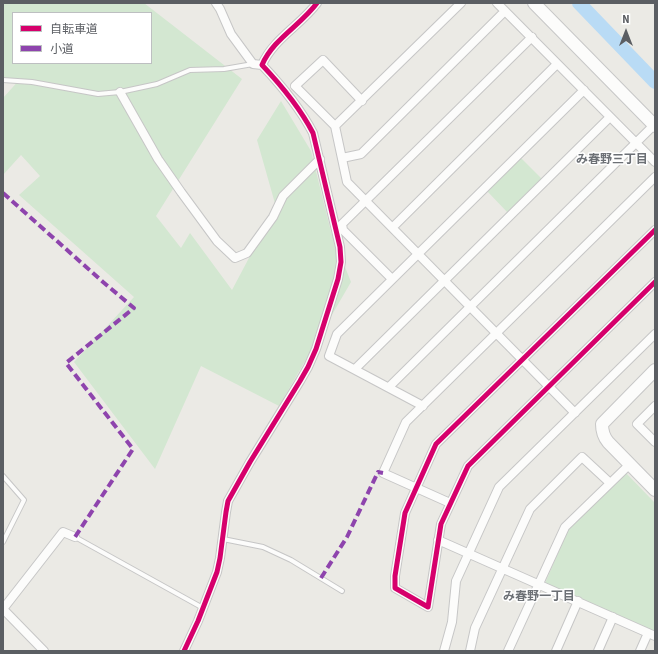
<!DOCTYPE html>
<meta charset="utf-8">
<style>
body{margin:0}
#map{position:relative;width:658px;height:654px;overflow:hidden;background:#ebeae5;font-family:"Source Sans 3","Noto Sans JP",sans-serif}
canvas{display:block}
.frame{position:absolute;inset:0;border:4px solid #5b5e63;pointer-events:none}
.legend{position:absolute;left:12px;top:12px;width:140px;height:52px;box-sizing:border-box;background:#fff;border:1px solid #bdbfc1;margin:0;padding:5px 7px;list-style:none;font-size:12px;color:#5b5e63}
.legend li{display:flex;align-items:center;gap:8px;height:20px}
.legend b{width:20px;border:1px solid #bdbfc1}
.north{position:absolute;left:606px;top:12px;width:40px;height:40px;-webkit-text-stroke:3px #fff;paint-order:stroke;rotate:0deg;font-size:11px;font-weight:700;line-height:16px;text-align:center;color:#5b5e63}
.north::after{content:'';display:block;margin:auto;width:14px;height:18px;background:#5b5e63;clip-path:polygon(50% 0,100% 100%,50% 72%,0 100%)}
</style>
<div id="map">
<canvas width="658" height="654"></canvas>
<div class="frame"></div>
<ul class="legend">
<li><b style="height:5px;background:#d6006c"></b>自転車道</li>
<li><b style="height:5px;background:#8e44ad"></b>小道</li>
</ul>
<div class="north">N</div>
</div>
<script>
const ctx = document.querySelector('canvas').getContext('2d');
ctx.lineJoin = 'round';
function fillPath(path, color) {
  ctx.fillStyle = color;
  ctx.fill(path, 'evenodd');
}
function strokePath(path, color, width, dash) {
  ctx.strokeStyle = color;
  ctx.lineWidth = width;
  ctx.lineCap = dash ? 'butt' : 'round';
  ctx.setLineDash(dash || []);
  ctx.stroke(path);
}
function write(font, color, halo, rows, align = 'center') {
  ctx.font = font + ' "Source Sans 3","Noto Sans JP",sans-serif';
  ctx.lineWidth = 3;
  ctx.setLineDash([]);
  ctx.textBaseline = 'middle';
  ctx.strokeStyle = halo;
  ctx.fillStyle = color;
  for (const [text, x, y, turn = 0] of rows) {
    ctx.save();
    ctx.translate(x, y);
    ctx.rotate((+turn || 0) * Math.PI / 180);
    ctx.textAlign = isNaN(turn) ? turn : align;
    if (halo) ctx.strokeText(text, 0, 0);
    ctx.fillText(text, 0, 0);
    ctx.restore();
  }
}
fillPath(new Path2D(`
 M3,3h141l98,76 -86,137 25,32 9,-15 42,57 44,-83 -19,-67 24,-39 30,50 20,81 20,50 -72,124 -78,-40 -46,103 -81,-107 60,-65 -115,-102 21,-19 -19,-21 -18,20v-77l18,-20 -18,1zM13,13h138v50h-138z
 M521,158l22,22 -35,33 -21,-22z
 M626,473l29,30v129l-110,-49 23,-53z`), '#d3e7d1');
strokePath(new Path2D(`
 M579,3l76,79`), '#b9dbf5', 14);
const lane = new Path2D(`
 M3,80l29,2 66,12 22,-2 37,-8 33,-14 34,-1 29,-5
 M3,476l21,24 -21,42
 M75,537l128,71
 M223,539l40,8 28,13 51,31`);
const street = new Path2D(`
 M216,3l4,6 11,25 22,30 9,1
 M497,3l158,159
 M120,92l38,67 23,33 36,49 18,17 12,-5 26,-36 10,-21 37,-37
 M362,101l-39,-41 -28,26 40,40 12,56 228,231
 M335,126l126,-123
 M342,158l19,-4 144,-143
 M393,227l164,-163
 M655,230l-219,214 -31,69 -10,63v12l33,19 13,-83 27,-58 187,-184
 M392,279l-49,-49 -1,-6 190,-187
 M355,369l255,-252
 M389,387l265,-262
 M423,406l-94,-50 8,-22 247,-244
 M655,406l-18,18 18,18
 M450,503l-67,-30 23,-51 249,-245
 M438,540l217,96
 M3,609l60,-77 12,5
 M3,609l41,42
 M184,651l14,-30 19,-49 3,-14 6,-46 2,-11 22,-39 50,-81 8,-14 8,-18 22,-70 3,-17 -1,-15 -27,-114c-13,-25 -32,-48 -51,-68 11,-26 39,-40 55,-62
 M444,651l8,-29 4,-41 43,-94 156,-153
 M470,651l5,-23 55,-119 52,-52 28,26
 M508,651l57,-124 65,-63
 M556,651l22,-50
 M598,651l15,-34
 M640,651l8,-18`);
const secondary = new Path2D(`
 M534,3l121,123
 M655,370l-53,54c0,7 1,12 6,18l47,48`);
strokePath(lane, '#c6c6c6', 6);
strokePath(street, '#c6c6c6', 10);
strokePath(secondary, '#c7c7c7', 14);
strokePath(lane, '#fcfcfb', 4);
strokePath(street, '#fcfcfb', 8);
strokePath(secondary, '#fcfcfb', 12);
strokePath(new Path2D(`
 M3,193l100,89 31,26 -68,55 67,86 -58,88
 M321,578l26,-41 31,-65 5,1`), '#8e44ad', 4, [8, 4]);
strokePath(new Path2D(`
 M655,230l-219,214 -31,69 -10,63v12l33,19 13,-83 27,-58 187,-184
 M184,651l14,-30 19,-49 3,-14 6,-46 2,-11 22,-39 50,-81 8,-14 8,-18 22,-70 3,-17 -1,-15 -27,-114c-13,-25 -32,-48 -51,-68 11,-26 39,-40 55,-62`), '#d6006c', 5);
write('bold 12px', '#6c7075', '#fff', [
 ["み春野三丁目",612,160],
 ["み春野一丁目",539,597]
]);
</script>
